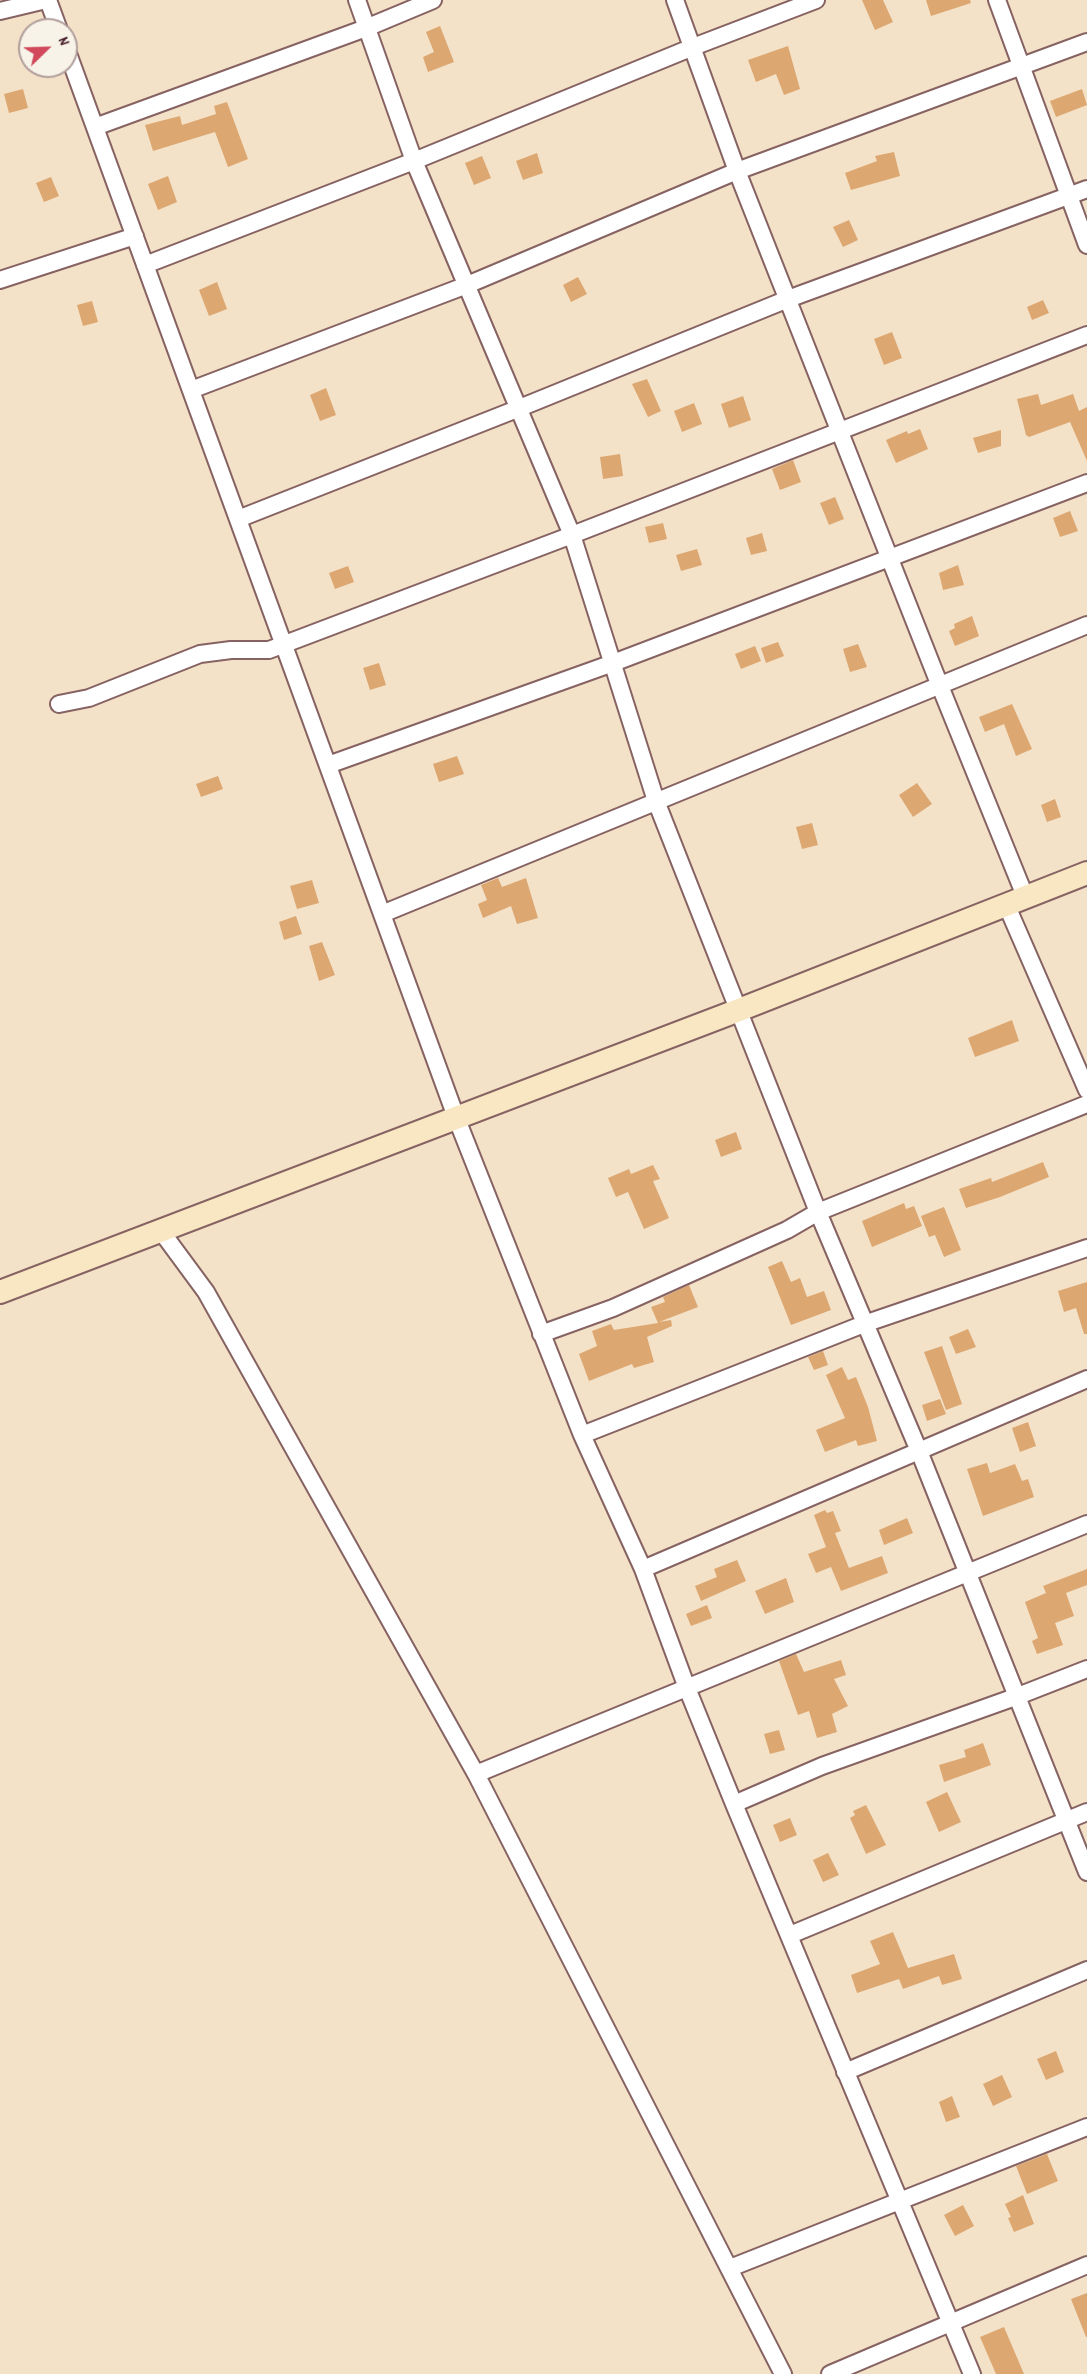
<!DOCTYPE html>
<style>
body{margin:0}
#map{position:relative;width:1087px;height:2374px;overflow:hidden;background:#f4e2c8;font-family:Dekko,sans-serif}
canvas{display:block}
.north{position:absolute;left:18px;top:18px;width:60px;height:60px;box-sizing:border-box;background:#f7f3e8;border:2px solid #b29e9c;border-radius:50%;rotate:67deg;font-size:16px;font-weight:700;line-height:24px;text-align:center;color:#4a1f2b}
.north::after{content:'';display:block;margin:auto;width:21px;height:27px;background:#d1495b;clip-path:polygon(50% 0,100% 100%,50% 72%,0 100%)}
</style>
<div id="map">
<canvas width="1087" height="2374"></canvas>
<div class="north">N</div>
</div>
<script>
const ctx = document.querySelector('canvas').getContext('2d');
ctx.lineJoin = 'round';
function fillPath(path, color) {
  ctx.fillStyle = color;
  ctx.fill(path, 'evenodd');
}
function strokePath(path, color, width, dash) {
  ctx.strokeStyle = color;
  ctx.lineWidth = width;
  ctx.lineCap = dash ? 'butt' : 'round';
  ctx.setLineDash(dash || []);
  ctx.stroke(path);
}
fillPath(new Path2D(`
 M862,0h21l10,22 -18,8z
 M926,0h44l1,3 -40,13z
 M440,26l14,36 -26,10 -5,-15 11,-5 -8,-20z
 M788,46l12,43 -16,6 -8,-21 -20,8 -8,-22z
 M23,89l5,19 -19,5 -5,-19z
 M1082,89l5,16 -31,12 -6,-16z
 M227,102l21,57 -20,8 -13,-35 -62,19 -8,-26 35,-9 2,9 34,-11 -2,-8z
 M894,152l6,24 -49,14 -6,-17 32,-12 -2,-5z
 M537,153l6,20 -20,7 -7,-19z
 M482,156l9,22 -17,7 -9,-22z
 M168,176l9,26 -19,8 -10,-26z
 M51,177l8,19 -15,6 -8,-19z
 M849,220l9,20 -15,7 -10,-20z
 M578,277l9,17 -16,8 -8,-17z
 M217,282l10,27 -18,7 -10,-26z
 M1043,300l6,13 -17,7 -5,-13z
 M92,301l6,21 -15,4 -6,-21z
 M892,332l10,26 -18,7 -10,-26z
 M647,379l14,32 -13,6 -16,-33z
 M326,388l10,27 -16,6 -10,-26z
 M1038,394l3,11 32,-11 6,17 8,-4v54l-17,-39 -41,15 -3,-2 -9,-36z
 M743,396l8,24 -22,8 -8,-24z
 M694,403l8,21 -20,8 -8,-21z
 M920,429l8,20 -32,14 -10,-23 21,-9 1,3z
 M1001,430v16l-23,7 -5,-15z
 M620,454l3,22 -20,3 -3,-22z
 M793,460l8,22 -21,8 -8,-21z
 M835,497l9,22 -15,6 -9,-22z
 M1070,511l8,20 -18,6 -7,-19z
 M663,523l4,16 -18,4 -4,-16z
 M762,533l5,18 -16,4 -5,-17z
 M697,549l5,16 -21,6 -5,-16z
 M958,565l6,20 -21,5 -4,-17z
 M348,566l6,16 -19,7 -6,-16z
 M972,616l7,20 -24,10 -6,-15 6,-3 -1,-4z
 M778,642l6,14 -18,7 -5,-15z
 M858,644l9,23 -17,5 -7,-23z
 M755,646l6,15 -20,8 -6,-15z
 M379,663l7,22 -16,5 -7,-22z
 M1012,704l20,45 -16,7 -12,-32 -19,8 -6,-15z
 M457,756l7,18 -25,8 -6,-18z
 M218,776l5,13 -22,8 -5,-13z
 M917,783l15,21 -19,13 -14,-22z
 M1055,799l6,18 -14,5 -6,-17z
 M812,823l6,22 -16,4 -6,-22z
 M498,878l4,9 24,-9 12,40 -21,6 -6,-18 -28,12 -5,-14 9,-4 -6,-15z
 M312,880l7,23 -22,6 -7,-23z
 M296,916l6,18 -18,6 -5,-18z
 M322,942l13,33 -16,6 -10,-35z
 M1012,1020l7,21 -44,16 -7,-19z
 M736,1132l6,17 -21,8 -6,-17z
 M1043,1162l6,15 -49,20 -34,11 -7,-19 32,-11 1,4z
 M653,1165l7,14 -7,2 16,37 -25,11 -16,-37 -12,5 -8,-19 21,-9 2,5z
 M904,1203l2,6 8,-3 8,20 -50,21 -10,-26z
 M944,1207l17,43 -17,7 -9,-22 -6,2 -8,-21z
 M782,1261l9,21 9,-4 7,19 17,-6 7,19 -40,15 -23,-58z
 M1087,1282v52h-3l-8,-26 -12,4 -6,-21z
 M689,1285l9,22 -39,15 12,-2 1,6 -25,11 7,25 -20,6 -2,-4 -43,17 -10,-27 18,-8 -5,-15 19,-7 3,6 44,-7 -7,-16 14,-5 -2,-5z
 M968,1329l8,18 -20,7 -7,-17z
 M942,1346l20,58 -16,6 -22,-58z
 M823,1351l5,14 -14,5 -6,-13z
 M842,1367l6,13 8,-3 12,30 9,34 -19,5 -2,-6 -31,12 -9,-22 29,-12 -19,-43z
 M940,1399l6,15 -19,7 -5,-16z
 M1028,1422l8,24 -16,6 -8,-24z
 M987,1463l3,10 25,-9 7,17 6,-2 6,18 -51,19 -16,-47z
 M825,1510l2,3 6,-2 8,20 -6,2 14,35 33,-12 6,17 -47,18 -10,-24 -15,6 -8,-19 18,-7 -12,-32z
 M907,1518l6,15 -29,12 -5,-15z
 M737,1560l9,21 -45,20 -6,-15 22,-9 -3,-8z
 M1087,1569v16l-21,8 8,23 -19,7 8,22 -26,9 -5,-13 6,-3 -13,-36 21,-9 -3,-7z
 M786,1578l8,24 -29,12 -10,-23z
 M707,1605l5,13 -21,8 -5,-12z
 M796,1654l8,18 37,-12 5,15 -12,4 14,27 -16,8 5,18 -20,6 -8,-27 -11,4 -19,-54z
 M779,1730l6,20 -15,4 -6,-20z
 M983,1743l8,22 -47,17 -5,-17 27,-8 -2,-7z
 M947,1792l14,30 -22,10 -13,-30z
 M866,1805l20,40 -20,9 -16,-36 5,-3 -2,-4z
 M790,1818l7,17 -17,7 -7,-17z
 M828,1853l11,22 -16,7 -10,-22z
 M893,1932l15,36 46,-14 8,25 -20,6 -3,-9 -36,13 -4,-10 -42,14 -6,-18 29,-11 -10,-23z
 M1056,2051l8,21 -18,8 -9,-21z
 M1002,2075l10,22 -19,9 -10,-22z
 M952,2096l8,21 -14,5 -7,-20z
 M1047,2154l11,27 -31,13 -11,-28z
 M1023,2195l11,29 -20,8 -6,-14 3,-1 -6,-13z
 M963,2205l11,21 -19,10 -11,-21z
 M1087,2293v44h-1l-15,-38z
 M1004,2327l20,47h-28l-16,-37z`), '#dca771');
const street = new Path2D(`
 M48,0l11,30
 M357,0l57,161 158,374 84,266 162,411 101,239 168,421
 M675,0l62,171 203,515 85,210
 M997,0l90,245
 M0,11l46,-11
 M66,48l390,1069 126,318 61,134 44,119 47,116 238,570
 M95,127l271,-99 67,-28
 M145,265l269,-104 279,-114 123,-47
 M0,280l135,-44
 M191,390l276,-105 270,-114 350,-129
 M238,519l279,-110 271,-110 299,-110
 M59,704l30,-6 111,-44 31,-4h38l303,-115 515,-200
 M328,765l285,-102 474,-180
 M1006,904l81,186
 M382,914l705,-289
 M161,1231l45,61 270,482 611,-250
 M541,1334l72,-26 174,-78 31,-18 269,-108
 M582,1435l282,-111 223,-76
 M643,1569l444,-190
 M476,1774l307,600
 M734,1804l88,-38 196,-70 69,-27
 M790,1935l297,-123
 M845,2072l242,-102
 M730,2268l357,-141
 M830,2374l257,-109`);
const secondary = new Path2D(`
 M0,1292l739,-282 348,-137`);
strokePath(street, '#866362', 20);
strokePath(secondary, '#866362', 26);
strokePath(street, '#fff', 16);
strokePath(secondary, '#f9e7c3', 22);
</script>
